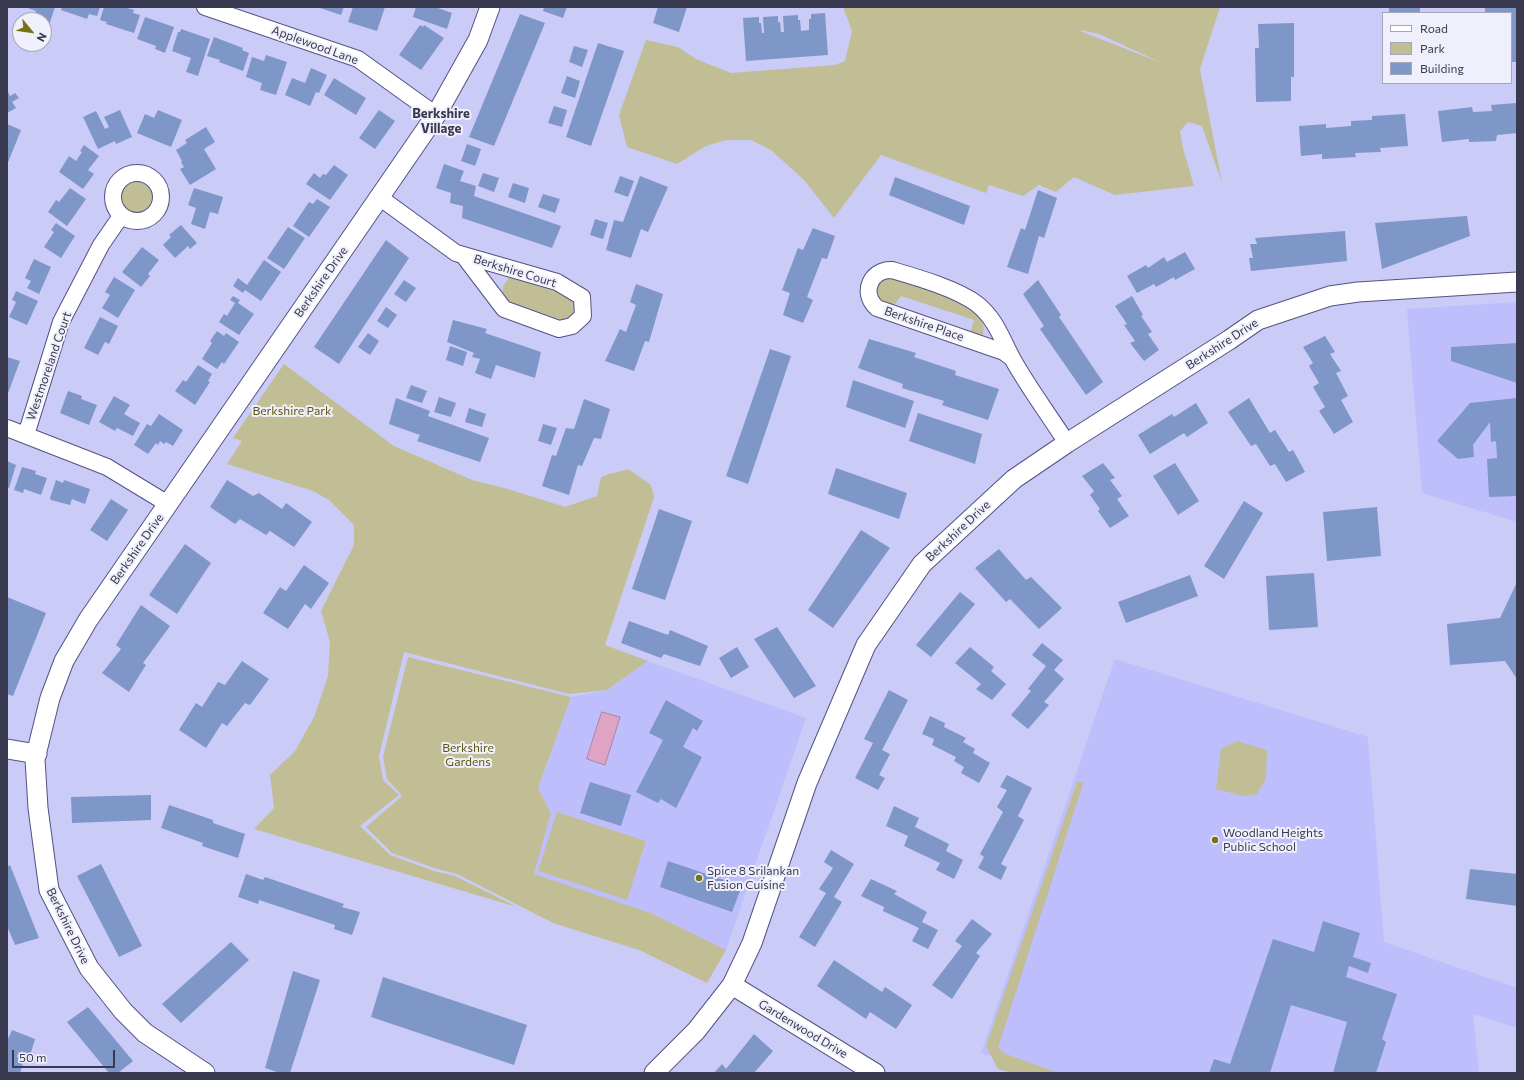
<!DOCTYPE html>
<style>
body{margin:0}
#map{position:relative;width:1524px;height:1080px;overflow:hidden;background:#cbcbf8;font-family:Commissioner,sans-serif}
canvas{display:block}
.frame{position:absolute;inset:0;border:8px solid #39394f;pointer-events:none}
.legend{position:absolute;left:1382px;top:12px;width:130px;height:72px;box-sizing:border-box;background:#eff0fb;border:1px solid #a6a7b6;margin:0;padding:5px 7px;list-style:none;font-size:12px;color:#39394f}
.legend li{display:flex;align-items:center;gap:8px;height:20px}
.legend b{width:20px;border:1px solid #a6a7b6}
.north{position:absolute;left:12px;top:12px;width:40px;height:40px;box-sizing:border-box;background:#eff0fb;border:1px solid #a6a7b6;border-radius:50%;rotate:119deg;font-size:11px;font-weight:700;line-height:16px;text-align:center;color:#39394f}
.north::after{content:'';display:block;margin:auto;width:14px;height:18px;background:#797214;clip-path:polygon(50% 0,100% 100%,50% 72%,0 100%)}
.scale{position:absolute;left:12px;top:1050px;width:103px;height:18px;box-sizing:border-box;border:2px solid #39394f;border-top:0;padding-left:5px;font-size:12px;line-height:14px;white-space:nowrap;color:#39394f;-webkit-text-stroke:3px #eff0fb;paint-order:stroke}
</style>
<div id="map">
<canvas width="1524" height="1080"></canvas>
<div class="frame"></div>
<ul class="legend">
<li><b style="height:5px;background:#fff"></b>Road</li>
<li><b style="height:11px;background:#c1be95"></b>Park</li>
<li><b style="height:11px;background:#7f96c8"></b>Building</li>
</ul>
<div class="north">N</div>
<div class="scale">50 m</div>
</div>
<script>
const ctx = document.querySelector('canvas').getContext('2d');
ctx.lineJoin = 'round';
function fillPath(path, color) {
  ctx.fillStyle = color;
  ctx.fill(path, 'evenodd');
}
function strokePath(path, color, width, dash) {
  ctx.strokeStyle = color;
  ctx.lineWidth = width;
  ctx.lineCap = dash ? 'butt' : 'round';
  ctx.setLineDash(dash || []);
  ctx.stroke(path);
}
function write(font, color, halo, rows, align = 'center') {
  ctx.font = font + ' Commissioner,sans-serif';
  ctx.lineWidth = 4;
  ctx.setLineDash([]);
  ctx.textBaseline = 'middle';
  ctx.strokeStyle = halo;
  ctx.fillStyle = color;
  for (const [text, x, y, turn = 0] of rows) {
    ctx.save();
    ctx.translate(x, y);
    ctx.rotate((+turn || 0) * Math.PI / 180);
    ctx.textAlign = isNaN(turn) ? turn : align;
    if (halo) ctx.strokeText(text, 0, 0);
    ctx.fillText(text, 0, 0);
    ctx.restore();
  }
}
fillPath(new Path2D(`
 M1517,302v220l-95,-29 -15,-184z
 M1115,659l253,78 16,205 133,46v40l-44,-14 6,59h-436l-62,-20z
 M648,661l158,57 -80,232 -75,-37 -117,-39 17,-61 -13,-25 33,-91 36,-7z`), '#bfbefd');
fillPath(new Path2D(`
 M843,7h94l5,2v-2h278l-20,62 22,114 -20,-57 -14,-4 -8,9 3,17 11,38 -79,9 -41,-18 -18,15 -17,-7 -16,11 -34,-11 -3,8 -105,-38 -47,63 -30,-38 -33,-30 -20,-10h-25l-20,6 -29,18 -50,-17 -8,-32 27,-75 32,7 18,12 35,14 104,-8 10,-4 7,-30zM1081,30l18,4 63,29 -82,-32z
 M121 197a16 16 0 1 1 32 0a16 16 0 1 1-32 0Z
 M889,276c21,7 109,27 93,61l-12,-4 4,-13 -73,-24 -6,8c-20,4 -26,-19 -6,-28z
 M510,277h6l52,16 7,4 2,17 -12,7 -57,-20c-9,-8 -6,-16 2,-24z
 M284,364l110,82 78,34 36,9 57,18 32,-11 4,-19c9,-4 18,-5 27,-8l23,16 3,12 -49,148 43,16 -41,29 -38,4 -165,-42 -25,104 4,24 16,15 -39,31 30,29 44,16 21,5 62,31 -263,-78 20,-21 -4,-33 25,-24 19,-34 14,-41 2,-34 -9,-31 33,-66v-20l-25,-25 -16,-9 -86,-27 15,-23 -9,-3z
 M408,657l163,40 -33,91 13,25 -17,61 117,39 75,37 -19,33 -68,-33 -86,-27 -96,-49 -23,-6 -42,-15 -26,-26 36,-31 -15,-17 -4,-22z
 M1237,741l30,9 -1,29 -9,15 -14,2 -27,-7 5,-40z
 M1084,781l-86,267 8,6 53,19h-46l-15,-4 -12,-23 91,-264z
 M557,812l89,29 -19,59 -89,-29z`), '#c1be95');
const water = new Path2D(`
 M602,712l18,5 -15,48 -18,-6z`);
fillPath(water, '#dfa4c4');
strokePath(water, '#ad84a1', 1);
fillPath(new Path2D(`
 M25,7h30l-8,24 -3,-1v-10h-11l3,-9z
 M62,7h38l-3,9 -8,-2 -2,5 -26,-9z
 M104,7h20l10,3 -1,3 7,2 -6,18 -28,-9 1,-2 -7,-2z
 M317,7h27l-3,8z
 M353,7h32l-8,24 -29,-9z
 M416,7h22v1l14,5 -5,16 -34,-12z
 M544,7h23l-4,11 -20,-7z
 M658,7h29l-8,25 -26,-9z
 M1389,7h31v6h-31z
 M1485,7h32v55h-6v-49h-26z
 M825,13l3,42 -82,6 -3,-43 16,-1v6h2l1,10h2l-1,-16 15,-1v6h2l1,10h3l-1,-16 15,-1v5h2l1,11 8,-1v-11h2v-5z
 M520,14l25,9 -51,123 -25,-9z
 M145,17l29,10 -9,26 -10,-4 1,-3 -19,-7z
 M1294,23v54h-3v24l-35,1 -1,-54h4l-1,-24z
 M420,25l3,2 1,-2 20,13 -23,32 -22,-15z
 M181,29l29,10 -12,37 -12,-4 5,-14 -19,-7 6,-19h2z
 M214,37l29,11 -1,2 7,3 -6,18 -24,-9 1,-2 -13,-4z
 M598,43l26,8 -33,95 -25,-9z
 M574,46l14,4 -6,17 -13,-5z
 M266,55l21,7 -11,33 -16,-5 2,-7 -16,-6 6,-20 12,4z
 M311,68l16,7 -8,18 -3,-1 -6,14 -25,-11 7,-17 13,5z
 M567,76l13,5 -5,17 -14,-5z
 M334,78l32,20 -10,17 -32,-20z
 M7,90l3,6 5,-3 4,5 -7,4 4,6 -9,5z
 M1517,103v30l-20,2 -1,6 -27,1v-3l-27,3 -4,-31 34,-4 1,5 19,-1 -1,-6z
 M554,106l13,4 -5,17 -14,-4z
 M120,110l12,27 -16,7 -1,-3 -17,8 -15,-32 13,-6 9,18 4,-2 -5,-10z
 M158,110l24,10 -11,27 -34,-14 8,-19 9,4z
 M379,110l16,11 -20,28 -16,-11z
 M1405,114l3,32 -28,2 1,4 -26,1 1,4 -34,2v-5l-21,2 -2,-30 27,-2v4l25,-2v-5l21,-1v-4z
 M7,124l14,6 -14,35z
 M206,127l9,15 -11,7 12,20 -26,16 -10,-16 4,-2 -3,-5 1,-1 -6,-11 11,-7 -2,-3z
 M467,144l14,5 -6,17 -14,-5z
 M84,145l15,11 -11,14 6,4 -11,15 -24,-17 10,-16 7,5 6,-9 -2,-1z
 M444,164l20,7 -4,10 16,5 -2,10 87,30 -9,22 -90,-30 1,-12 -13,-3 1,-10 -15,-5z
 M334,165l14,10 -18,25 -24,-16 8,-11 6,5 3,-4 3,1z
 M483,173l16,5 -5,14 -16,-6z
 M620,176l14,5 -6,16 -14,-5z
 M640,176l28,11 -20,45 -7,-3 -10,29 -25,-8 8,-30 9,2z
 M895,177l75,29 -6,19 -75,-30z
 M513,183l16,5 -4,15 -17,-6z
 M70,188l16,11 -19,27 -19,-14 8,-12 3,2z
 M194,188l29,9 -5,17 -8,-2 -5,17 -14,-5 5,-16 -8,-3z
 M1038,190l19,8 -13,40 -5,-2 -11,38 -21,-7 14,-39 4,2z
 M543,194l17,5 -5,14 -17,-6z
 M317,199l13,8 -21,30 -16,-11 16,-24 4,2z
 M1467,216l3,20 -88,33 -7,-46z
 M595,219l13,4 -5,16 -13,-4z
 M56,223l19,13 -14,22 -17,-11 10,-15 -3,-2z
 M181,225l16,18 -7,6 -2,-3 -13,12 -12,-13 8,-8 -2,-2z
 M288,227l17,11 -21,31 -17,-11z
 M813,228l22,8 -8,23 -5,-1 -15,39 6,3 -10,23 -20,-8 7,-22 -8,-3 16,-42 5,2z
 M1345,231l2,30 -96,10 -2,-13h4l-3,-14h7l-2,-6z
 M386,240l23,18 -70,106 -25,-17z
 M142,247l17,13 -11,14 2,2 -9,11 -19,-15z
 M1185,252l10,17 -20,11 -1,-3 -18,10 -2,-3 -17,9 -10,-17 19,-11 2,3 16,-11 3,5z
 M34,259l17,8 -12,27 -12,-6 4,-7 -6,-3z
 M264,260l17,12 -20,29 -16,-11 -2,3 -10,-7 5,-8 9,7z
 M114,277l21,13 -17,28 -16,-10 8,-13 -5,-3z
 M404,280l12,8 -10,14 -12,-8z
 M1038,280l23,35 -2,2 44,65 -17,13 -46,-66 4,-3 -21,-32z
 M636,284l27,10 -14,48 -4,-1 -11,30 -29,-10 15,-32 6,3 10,-27 -6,-3z
 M16,291l22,10 -11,24 -18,-8 7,-15 -4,-2z
 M233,296l7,4 -2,3 16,11 -15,21 -20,-13 5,-8 3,2 8,-13 -5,-3z
 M1132,296l11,19 -2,1 11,16 -4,2 11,16 -15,11 -14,-18 5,-2 -11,-16 3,-1 -12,-18z
 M386,307l11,8 -9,13 -11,-7z
 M100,317l18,9 -9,18 -4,-2 -7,13 -14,-7z
 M453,320l34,9 -2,4 56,19 -6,26 -39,-13 -5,14 -16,-6 5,-14 -8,-2 2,-4 -27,-11z
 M217,331l7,5 2,-3 13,9 -15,22 -2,-2 -5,7 -15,-10 10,-16 -2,-2z
 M368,333l11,8 -9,14 -12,-8z
 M1325,336l10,16 -5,2 11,17 -5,2 12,23 -7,4 12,22 -19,12 -15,-23 6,-4 -12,-20 6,-4 -10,-17 4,-3 -10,-16z
 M869,339l47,14 -2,4 42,14 -1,4 44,14 -11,31 -46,-15 2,-4 -42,-13 1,-4 -45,-16z
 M1517,343v40l-66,-22v-14z
 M450,346l17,6 -4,14 -17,-6z
 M770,349l21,7 -43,128 -22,-8z
 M7,357l13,4 -13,35z
 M198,365l14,9 -4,7 2,1 -15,23 -20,-14 8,-11 3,2z
 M853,380l61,21 -9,27 -59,-21z
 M411,385l16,6 -5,12 -16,-5z
 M68,391l14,5 -1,3 16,6 -8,20 -29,-12z
 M114,396l16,9 -6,9 16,9 -7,13 -16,-8 -2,3 -16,-9z
 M439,397l17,6 -5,14 -17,-5z
 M396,398l34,13 -2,5 61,22 -9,24 -63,-21 3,-6 -31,-11z
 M1249,398l21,35 5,-3 14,22 4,-2 12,22 -19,10 -11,-18 -5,2 -14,-22 -5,2 -23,-34z
 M1517,398v98l-28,1 -2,-38 10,-1 -1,-17 -5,1 -1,-20 -17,23 1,12 -16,2 -21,-18 33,-38z
 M584,399l26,10 -9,30 -7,-1 -12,28 -4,-1 -9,30 -27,-9 10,-31 4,1 10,-28 8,1z
 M1196,403l12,20 -21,14 -3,-4 -34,21 -12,-19 34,-21 2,3z
 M469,408l17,6 -4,13 -17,-5z
 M918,413l64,21 -7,30 -66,-23z
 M159,414l24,16 -10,16 -7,-4 -2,2 -4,-3 -2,4 -2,-2 -8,11 -14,-9 13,-21 4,2z
 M543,424l14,4 -6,17 -13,-4z
 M7,461l9,4 -7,23 -2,-1z
 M1103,463l12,15 -5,2 12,16 -5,3 12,17 -19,12 -12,-17 2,-2 -10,-14 4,-4 -12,-15z
 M1175,463l24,38 -21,14 -25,-39z
 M22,467l14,4 -1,3 12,4 -6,17 -17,-6 -1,4 -9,-3z
 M836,468l71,25 -8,26 -71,-25z
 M56,480l7,3 1,-3 26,9 -5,15 -13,-5 -2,6 -19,-5 -1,-2z
 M227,480l26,16 6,-3 23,16 4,-6 26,19 -18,25 -24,-16 -4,4 -26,-16 -5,5 -25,-17z
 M111,499l17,11 -21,31 -17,-11z
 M1244,501l19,12 -39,66 -20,-13z
 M1377,507l4,49 -54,5 -4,-49z
 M659,509l33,12 -27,79 -33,-11z
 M861,530l29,18 -57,80 -25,-18z
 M185,544l26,19 -34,51 -28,-19z
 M999,549l27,31 5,-3 31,31 -23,21 -29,-30 -4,3 -31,-34z
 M304,565l25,18 -18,26 -6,-5 -17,25 -25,-16 17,-26 6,4z
 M1314,573l4,54 -49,3 -3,-54z
 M1190,575l8,21 -72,27 -8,-21z
 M1517,582v97l-12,-18 -55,4 -3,-41 53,-6z
 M960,592l15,12 -44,53 -15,-12z
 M7,597l39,16 -33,83 -6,-2z
 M141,605l29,21 -27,37 3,2 -17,27 -27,-19 19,-24 -5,-4z
 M629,621l39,14 2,-5 38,16 -8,20 -36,-12 -3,4 -40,-15z
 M777,627l39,59 -22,12 -40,-59z
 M1042,643l21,17 -9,10 10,9 -20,23 5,3 -21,24 -17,-14 20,-24 -3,-2 18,-23 -14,-11z
 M737,647l12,20 -18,11 -12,-20z
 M970,647l24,20 -3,4 15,13 -14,16 -16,-11 5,-5 -26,-21z
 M242,661l27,18 -19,26 -5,-2 -18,23 -5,-3 -16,25 -27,-18 17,-27 6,4 16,-25 7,3z
 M889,690l19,10 -26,50 8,4 -11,21 6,3 -7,12 -23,-12 18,-35 -9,-4z
 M666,700l37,21 -6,10 -4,-3 -10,19 19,10 -26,51 -15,-9 -3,4 -22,-11 27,-52 -14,-7z
 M930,716l15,7 -1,4 22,11 -3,4 12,7 -2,4 17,10 -11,20 -18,-10 3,-6 -10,-6 2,-4 -24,-12 2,-6 -12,-5z
 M1007,775l25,13 -14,28 6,4 -23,44 6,3 -6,13 -23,-12 6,-11 -4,-3 23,-42 -6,-5 10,-17 -7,-3z
 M590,782l41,13 -10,31 -41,-13z
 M151,795v25l-79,3 -1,-26z
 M169,805l44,15v3l32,11 -7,24 -36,-12 1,-3 -42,-15z
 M894,806l25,12 -4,9 34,17 -3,7 17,9 -9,19 -18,-9 4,-7 -36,-17 4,-10 -22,-10z
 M831,850l23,14 -20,33 8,5 -27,45 -16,-10 27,-44 -7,-4 14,-21 -9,-6z
 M668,861l74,25 -10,26 -72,-25z
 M101,864l41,82 -23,11 -42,-81z
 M10,865l29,73 -24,7 -8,-19v-59z
 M1470,869l47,5v32l-51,-7z
 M246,874l17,6 2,-3 79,27 -2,3 18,5 -8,23 -18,-6 1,-4 -76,-25 -1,4 -20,-7z
 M871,879l26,12 -3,3 33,18 -5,10 16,8 -10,19 -16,-8 7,-13 -36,-17 1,-4 -23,-11z
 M972,919l20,15 -16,19 4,3 -28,43 -20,-14 30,-39 -7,-5z
 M1323,921l37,12 -7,24 18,6 -3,10 -19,-7 -3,11 51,17 -15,45 4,3 -10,31h-43l14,-51 -56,-17 -21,68h-61l5,-14 16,5 43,-125 41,13z
 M231,942l18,18 -68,63 -19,-19z
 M834,960l48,32 3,-5 27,18 -16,24 -26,-17 -4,7 -49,-33z
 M293,971l27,9 -30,93h-10l-15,-5z
 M383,977l144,48 -13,40 -143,-48z
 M88,1007l45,54 -15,12h-9l-42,-51z
 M12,1030l23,9 -6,20 -4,-2 -5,16h-13v-32z
 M754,1034l19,17 -19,22h-40l8,-9 4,5z`), '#7f96c8');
const minor = new Path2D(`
 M205,7l153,52 78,56
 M113 197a24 24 0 1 1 48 0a24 24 0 1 1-48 0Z
 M379,197l77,56 7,2 94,27 25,15 1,19 -11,10 -13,3 -55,-20 -41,-54
 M1012,358l-8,-6 -9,-3 -118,-41c-17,-15 -6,-39 15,-38 24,7 66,19 85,34 18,14 25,35 35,54 16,29 37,57 55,85
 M7,428l100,39 61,37
 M26,435l35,-113 40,-77 20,-29`);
const tertiary = new Path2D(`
 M7,749l30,5
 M732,985l143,88
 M205,1073l-60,-40 -22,-22 -34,-43 -40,-78 -11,-82 -3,-49 15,-61 14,-37 24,-41 348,-505 42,-75 12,-33
 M654,1073l42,-42 36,-46 20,-42 55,-160 59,-138 56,-81 92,-85 53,-36 162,-103 29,-20 72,-24 28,-4 159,-10`);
strokePath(minor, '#545283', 18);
strokePath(tertiary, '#545283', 21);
strokePath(minor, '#fff', 16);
strokePath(tertiary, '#fff', 19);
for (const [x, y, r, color] of [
 [1215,840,4,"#797214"],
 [699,878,4,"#797214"]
]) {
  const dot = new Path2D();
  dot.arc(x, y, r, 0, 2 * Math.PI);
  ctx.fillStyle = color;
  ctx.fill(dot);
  strokePath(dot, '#eff0fb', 1.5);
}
write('12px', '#39394f', '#eff0fb', [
 ["Applewood Lane",315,45,20],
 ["Berkshire Court",515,271,17],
 ["Berkshire Drive",321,282,-55],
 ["Berkshire Place",924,324,19],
 ["Berkshire Drive",1222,344,-33],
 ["Westmoreland Court",49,366,-71],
 ["Berkshire Drive",958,531,-43],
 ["Berkshire Drive",137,549,-55],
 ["Berkshire Drive",68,926,64],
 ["Gardenwood Drive",803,1029,31]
]);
write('12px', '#5c560c', '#eff0fb', [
 ["Berkshire Park",292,411],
 ["Berkshire",468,748],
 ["Gardens",468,762]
]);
write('12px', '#39394f', '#eff0fb', [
 ["Woodland Heights",1223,833],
 ["Public School",1223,847],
 ["Spice 8 Srilankan",707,871],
 ["Fusion Cuisine",707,885]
], 'left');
write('bold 13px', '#39394f', '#eff0fb', [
 ["Berkshire",441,114],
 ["Village",441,129]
]);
</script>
